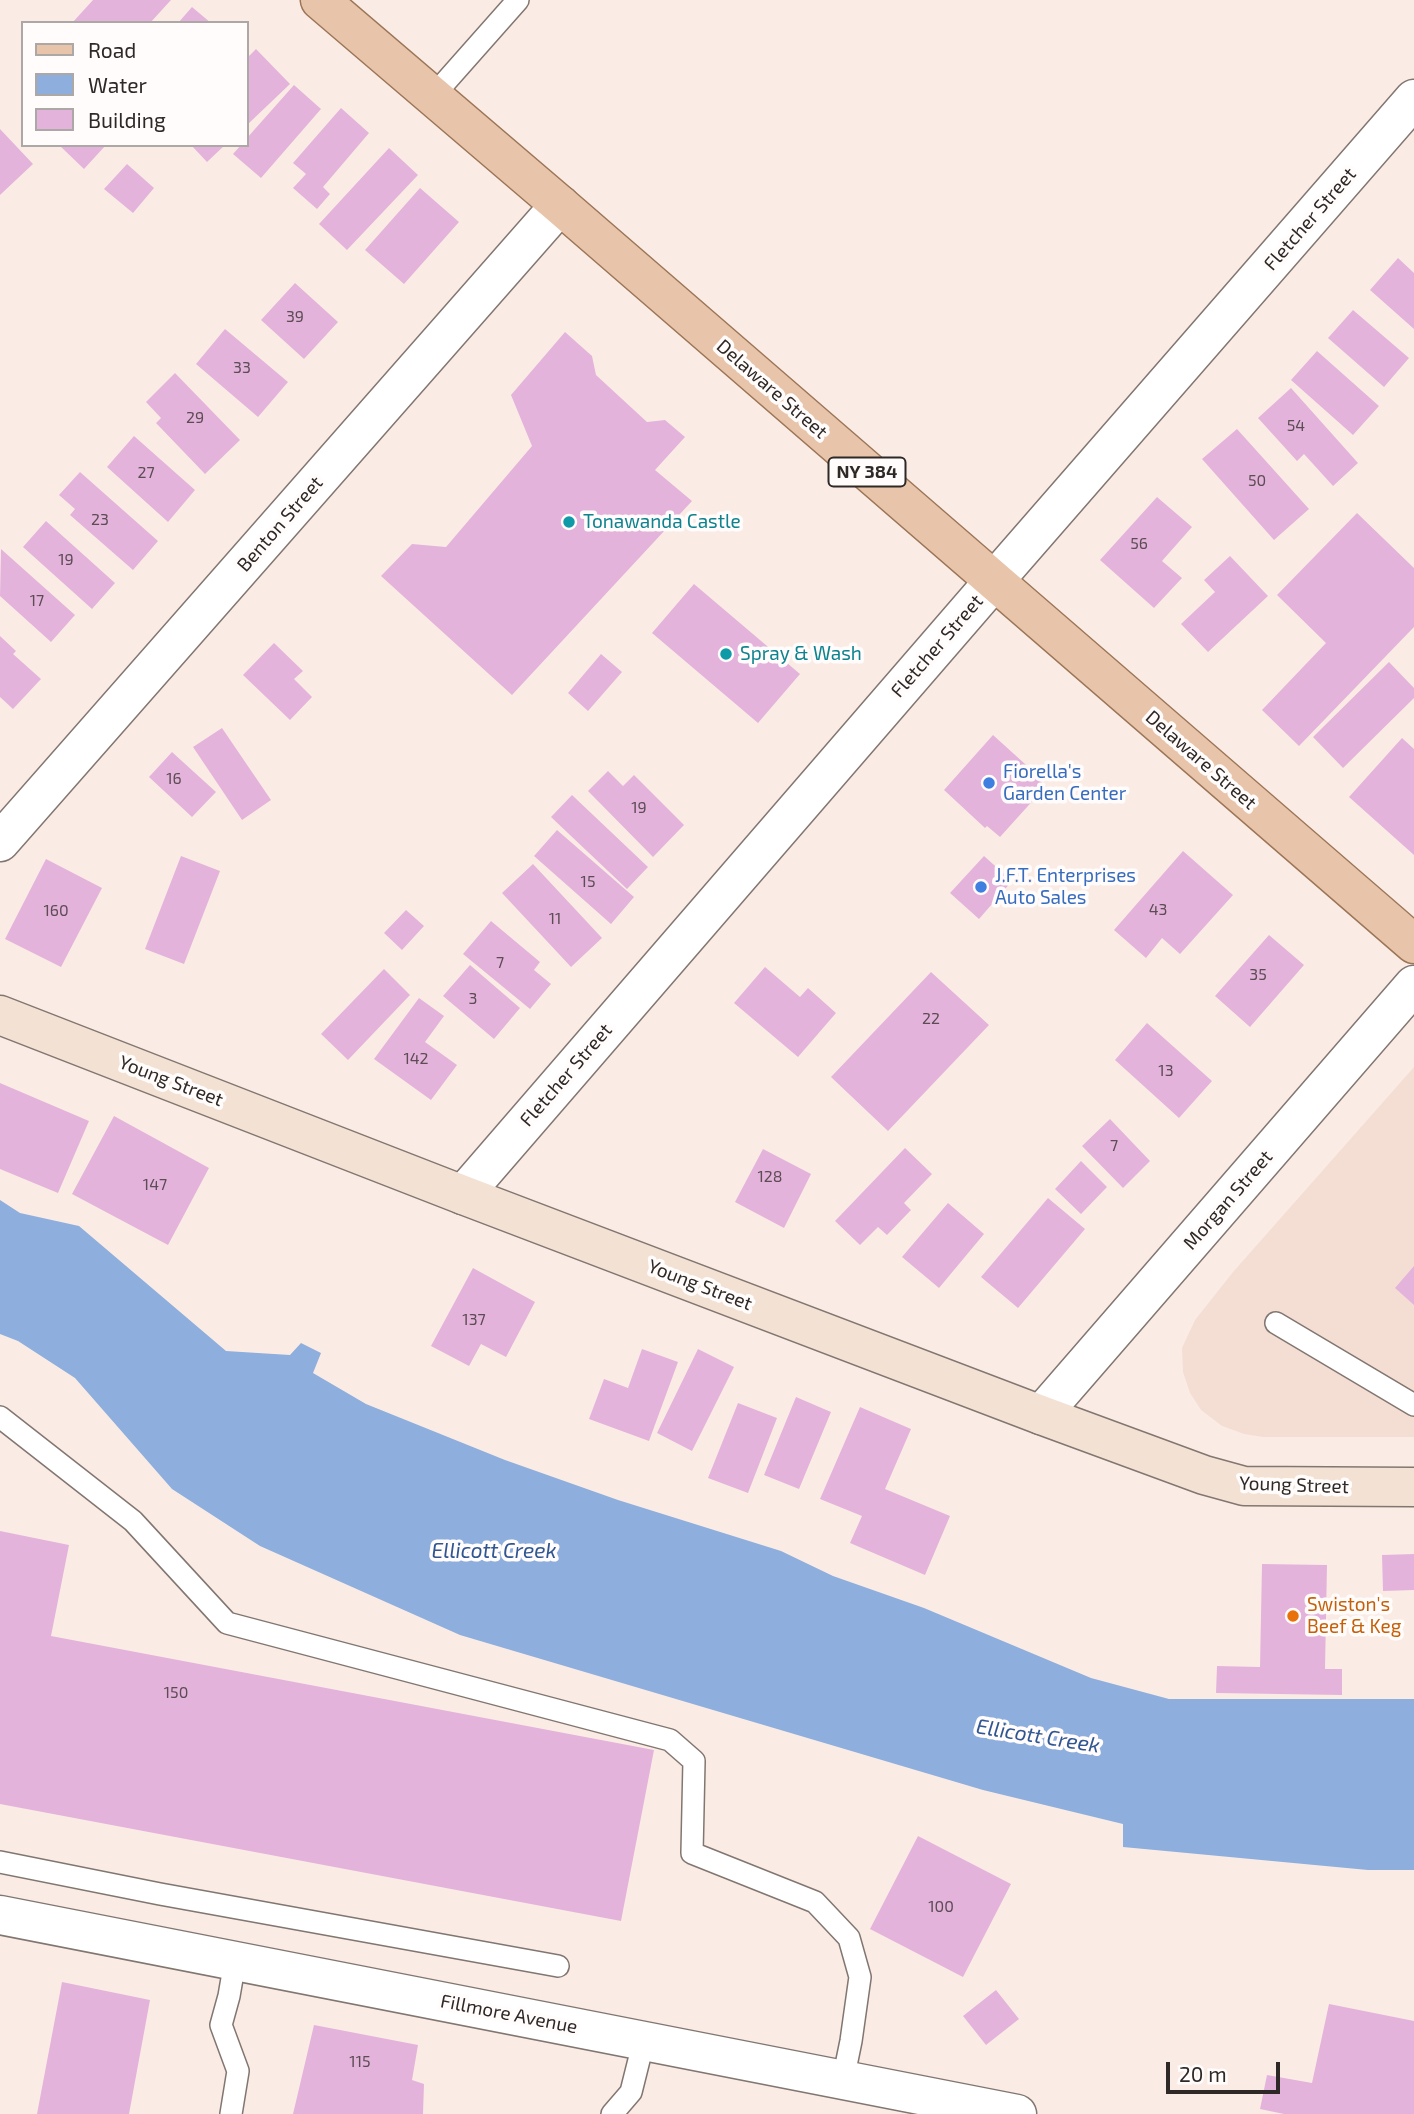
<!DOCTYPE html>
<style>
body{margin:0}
#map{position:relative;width:1414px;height:2114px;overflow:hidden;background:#faece5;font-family:"Exo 2",sans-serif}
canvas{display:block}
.legend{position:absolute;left:21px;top:21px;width:228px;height:126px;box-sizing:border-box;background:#fffcfb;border:2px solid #aba8a6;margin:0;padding:9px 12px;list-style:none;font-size:21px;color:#2e2927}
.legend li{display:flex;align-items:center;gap:14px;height:35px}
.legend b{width:35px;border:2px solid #aba8a6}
.scale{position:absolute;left:1166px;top:2062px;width:114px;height:32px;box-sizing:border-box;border:4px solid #2e2927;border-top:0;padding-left:9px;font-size:21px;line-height:24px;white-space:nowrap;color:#2e2927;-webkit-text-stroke:5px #fffcfb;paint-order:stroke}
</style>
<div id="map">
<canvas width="1414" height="2114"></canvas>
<ul class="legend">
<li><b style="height:9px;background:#e8c5aa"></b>Road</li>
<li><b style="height:19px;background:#8eaedd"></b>Water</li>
<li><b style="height:19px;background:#e4b3db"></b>Building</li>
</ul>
<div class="scale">20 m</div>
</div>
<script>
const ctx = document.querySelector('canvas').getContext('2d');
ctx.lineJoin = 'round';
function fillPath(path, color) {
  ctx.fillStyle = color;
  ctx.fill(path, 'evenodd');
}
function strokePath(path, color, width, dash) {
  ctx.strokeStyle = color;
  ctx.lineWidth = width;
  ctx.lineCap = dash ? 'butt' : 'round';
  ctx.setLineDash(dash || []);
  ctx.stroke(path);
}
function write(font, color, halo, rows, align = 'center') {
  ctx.font = font + ' "Exo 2",sans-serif';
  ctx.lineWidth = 7;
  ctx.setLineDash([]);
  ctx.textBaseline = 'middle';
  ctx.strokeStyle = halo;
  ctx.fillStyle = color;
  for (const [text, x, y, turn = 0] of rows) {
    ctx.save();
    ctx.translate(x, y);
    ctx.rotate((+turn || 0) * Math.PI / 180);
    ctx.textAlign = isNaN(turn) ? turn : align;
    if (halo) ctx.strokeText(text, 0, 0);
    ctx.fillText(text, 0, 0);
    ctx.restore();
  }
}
fillPath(new Path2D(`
 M1414,1067v370h-151l-19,-3 -22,-8 -21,-16 -11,-17 -7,-21 -1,-24 13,-28 38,-48z`), '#f4ded4');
fillPath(new Path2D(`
 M0,1200l20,13 59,13 147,125 64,4 11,-12 20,10 -8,20 53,31 139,56 113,40 163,51 52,25 91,32 167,70 78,21h245v171h-46l-245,-23v-23l-140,-34 -523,-155 -200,-89 -88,-57 -97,-111 -57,-37 -18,-7z`), '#8eaedd');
fillPath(new Path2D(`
 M93,0h78l-21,23h-78z
 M192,7l19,16h-33z
 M256,49l34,35 -43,41v-67z
 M294,85l27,24 -60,69 -28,-24 8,-9h6v-7z
 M341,108l28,25 -46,54 7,7 -13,15 -24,-21 13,-14 -13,-11z
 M0,129l33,35 -33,31z
 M59,145h47l-22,24z
 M191,145h34l-18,17z
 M389,148l29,27 -71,75 -28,-26z
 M127,164l27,24 -21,25 -29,-24z
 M420,188l39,34 -55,62 -39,-34z
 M1398,258l16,15v56l-44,-39z
 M295,283l43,39 -34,37 -43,-39z
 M1353,310l56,48 -25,29 -56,-49z
 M225,329l63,53 -30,35 -62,-53z
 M565,332l27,24 4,19 51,47 18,-2 20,17 -30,33 37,31 -180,194 -131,-119 31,-32 34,3 86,-101 -21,-51z
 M1317,351l62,55 -26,29 -62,-55z
 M175,373l65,67 -35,34 -49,-51 5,-5 -15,-16z
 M1291,388l67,75 -25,23 -29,-32 -7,7 -39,-43z
 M1237,429l72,80 -35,31 -72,-81z
 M134,436l61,54 -27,32 -61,-55z
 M80,472l78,69 -25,29 -63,-55 5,-6 -16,-14z
 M1157,497l35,30 -30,34 20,17 -28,30 -54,-48z
 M1357,513l57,55v59l-115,119 -37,-36 64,-67 -49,-48z
 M46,521l69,62 -23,26 -69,-62z
 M1,549l74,66 -24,27 -51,-46z
 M1230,556l38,40 -60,56 -27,-28 34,-32 -11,-12z
 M694,584l106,90 -42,49 -106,-90z
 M0,636l16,15 -3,3 28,25 -28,30 -13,-12z
 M274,643l29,28 -9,8 18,18 -22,23 -47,-45z
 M601,654l21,18 -34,39 -20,-18z
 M1389,662l25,26v10l-71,70 -30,-31z
 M222,728l49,72 -29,20 -49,-73z
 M993,735l42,38 -2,2 13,11 -46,51 -13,-11 -2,2 -41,-38z
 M1402,738l12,11v106l-65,-58z
 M172,752l44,40 -24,25 -43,-40z
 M608,771l15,15 11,-11 50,50 -31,32 -65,-66z
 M572,795l76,72 -21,22 -76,-72z
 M557,830l77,67 -23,27 -77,-68z
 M1183,851l50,44 -53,59 -18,-16 -16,20 -32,-28z
 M181,856l39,15 -36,93 -39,-15z
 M984,856l28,25 -33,38 -29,-26z
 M46,859l56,29 -41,79 -56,-28z
 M533,864l69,74 -31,29 -69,-74z
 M406,910l18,16 -22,24 -18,-17z
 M491,921l49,41 -6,8 17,14 -21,25 -67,-55z
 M1269,935l35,30 -54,62 -35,-31z
 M470,965l50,43 -26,31 -51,-43z
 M765,967l35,30 8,-9 28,25 -38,44 -64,-54z
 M384,969l26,26 -62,65 -27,-26z
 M931,972l58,53 -101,106 -57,-54z
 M419,998l25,18 -19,26 32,23 -26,35 -57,-41z
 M1147,1023l65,58 -33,37 -64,-58z
 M0,1083l89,38 -31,72 -58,-24z
 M114,1116l95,52 -41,77 -96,-51z
 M1110,1119l40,42 -27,27 -41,-42z
 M905,1148l27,26 -28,29 7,7 -24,25 -9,-8 -18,18 -25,-24z
 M763,1149l48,25 -27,54 -49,-26z
 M1081,1161l26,26 -26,27 -26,-25z
 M1048,1198l37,31 -67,79 -37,-31z
 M948,1203l36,31 -45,54 -37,-31z
 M1414,1266v39l-19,-17z
 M473,1268l62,34 -29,55 -25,-13 -12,22 -38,-20z
 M642,1349l36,13 -29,79 -60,-22 15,-40 24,9z
 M698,1349l36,18 -42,84 -35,-18z
 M796,1397l35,15 -32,77 -35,-14z
 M738,1403l39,15 -29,75 -40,-15z
 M860,1407l51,22 -26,60 65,27 -25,59 -75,-32 12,-27 -42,-17z
 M0,1531l69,14 -18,91 603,114 -33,171 -621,-117z
 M1414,1554v36l-31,1 -1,-36z
 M1262,1564l65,1 -2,104h17v26l-126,-2 1,-27 43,1z
 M918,1836l93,48 -48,93 -93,-48z
 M62,1982l88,18 -21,114h-92z
 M996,1990l23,29 -33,26 -23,-29z
 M1329,2004l85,17v93h-130l-24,-5 7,-34 45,8z
 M314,2025l104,20 -6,35 12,4 -1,30h-130z`), '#e4b3db');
const lane = new Path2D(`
 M433,96l85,-96
 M1276,1323l138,82
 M0,1417l133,104 94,102 443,117 24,21 -2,92 123,49 34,36 11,39 -9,64 -8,39
 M0,1862l160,32 398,72
 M231,2114l7,-43 -17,-46 8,-29 6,-35
 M612,2114l19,-22 13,-52`);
const street = new Path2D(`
 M0,842l560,-637
 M463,1195l531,-614 420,-482
 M1041,1415l373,-430
 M0,1915l1017,199`);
const secondary = new Path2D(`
 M0,1015l463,180 578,220 163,60 40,11 170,1`);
const primary = new Path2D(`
 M320,0l240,205 854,739`);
strokePath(lane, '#827670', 24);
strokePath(street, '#827670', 41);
strokePath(secondary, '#827670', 41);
strokePath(primary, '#9c7557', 41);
strokePath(lane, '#fff', 21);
strokePath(street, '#fff', 38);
strokePath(secondary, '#f3e2d4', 38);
strokePath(primary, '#e8c5aa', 38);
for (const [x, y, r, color] of [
 [569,522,7,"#0f9aa8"],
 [726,654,7,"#0f9aa8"],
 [989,783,7,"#3f7fe0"],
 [981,887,7,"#3f7fe0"],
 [1293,1616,7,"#e8710a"]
]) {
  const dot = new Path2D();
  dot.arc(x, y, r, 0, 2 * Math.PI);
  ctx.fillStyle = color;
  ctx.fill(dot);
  strokePath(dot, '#fffcfb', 2.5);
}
write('16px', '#5c4c54', null, [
 ["39",295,317],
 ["33",242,368],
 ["29",195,418],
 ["54",1296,426],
 ["27",146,473],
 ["50",1257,481],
 ["23",100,520],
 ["56",1139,544],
 ["19",66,560],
 ["17",37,601],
 ["16",174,779],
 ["19",639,808],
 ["15",588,882],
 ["43",1158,910],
 ["160",56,911],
 ["11",555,919],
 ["7",500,963],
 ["35",1258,975],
 ["3",473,999],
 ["22",931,1019],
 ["142",416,1059],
 ["13",1166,1071],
 ["7",1114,1146],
 ["128",770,1177],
 ["147",155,1185],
 ["137",474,1320],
 ["150",176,1693],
 ["100",941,1907],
 ["115",360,2062]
]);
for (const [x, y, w] of [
 [867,472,77]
]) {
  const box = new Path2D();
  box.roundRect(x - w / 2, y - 14.5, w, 29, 5);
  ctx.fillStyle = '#fffcfb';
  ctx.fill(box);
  strokePath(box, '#2e2927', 2);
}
write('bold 18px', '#2e2927', null, [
 ["NY 384",867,472]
]);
write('19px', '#2e2927', '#fffcfb', [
 ["Fletcher Street",1310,219,-49],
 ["Delaware Street",772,389,41],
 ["Benton Street",280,524,-49],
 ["Fletcher Street",937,646,-49],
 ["Delaware Street",1201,760,41],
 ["Fletcher Street",566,1075,-49],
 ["Young Street",171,1081,21],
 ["Morgan Street",1228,1200,-49],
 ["Young Street",700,1285,21],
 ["Young Street",1294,1485,2],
 ["Fillmore Avenue",509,2014,11]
]);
write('19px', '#0d838f', '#fffcfb', [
 ["Tonawanda Castle",583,522],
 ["Spray & Wash",740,654]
], 'left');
write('19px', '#366cbe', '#fffcfb', [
 ["Fiorella's",1003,772],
 ["Garden Center",1003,794],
 ["J.F.T. Enterprises",995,876],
 ["Auto Sales",995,898]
], 'left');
write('19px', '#c56008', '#fffcfb', [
 ["Swiston's",1307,1605],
 ["Beef & Keg",1307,1627]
], 'left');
write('italic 21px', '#2f5692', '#fffcfb', [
 ["Ellicott Creek",494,1551],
 ["Ellicott Creek",1038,1736,9]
]);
</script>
